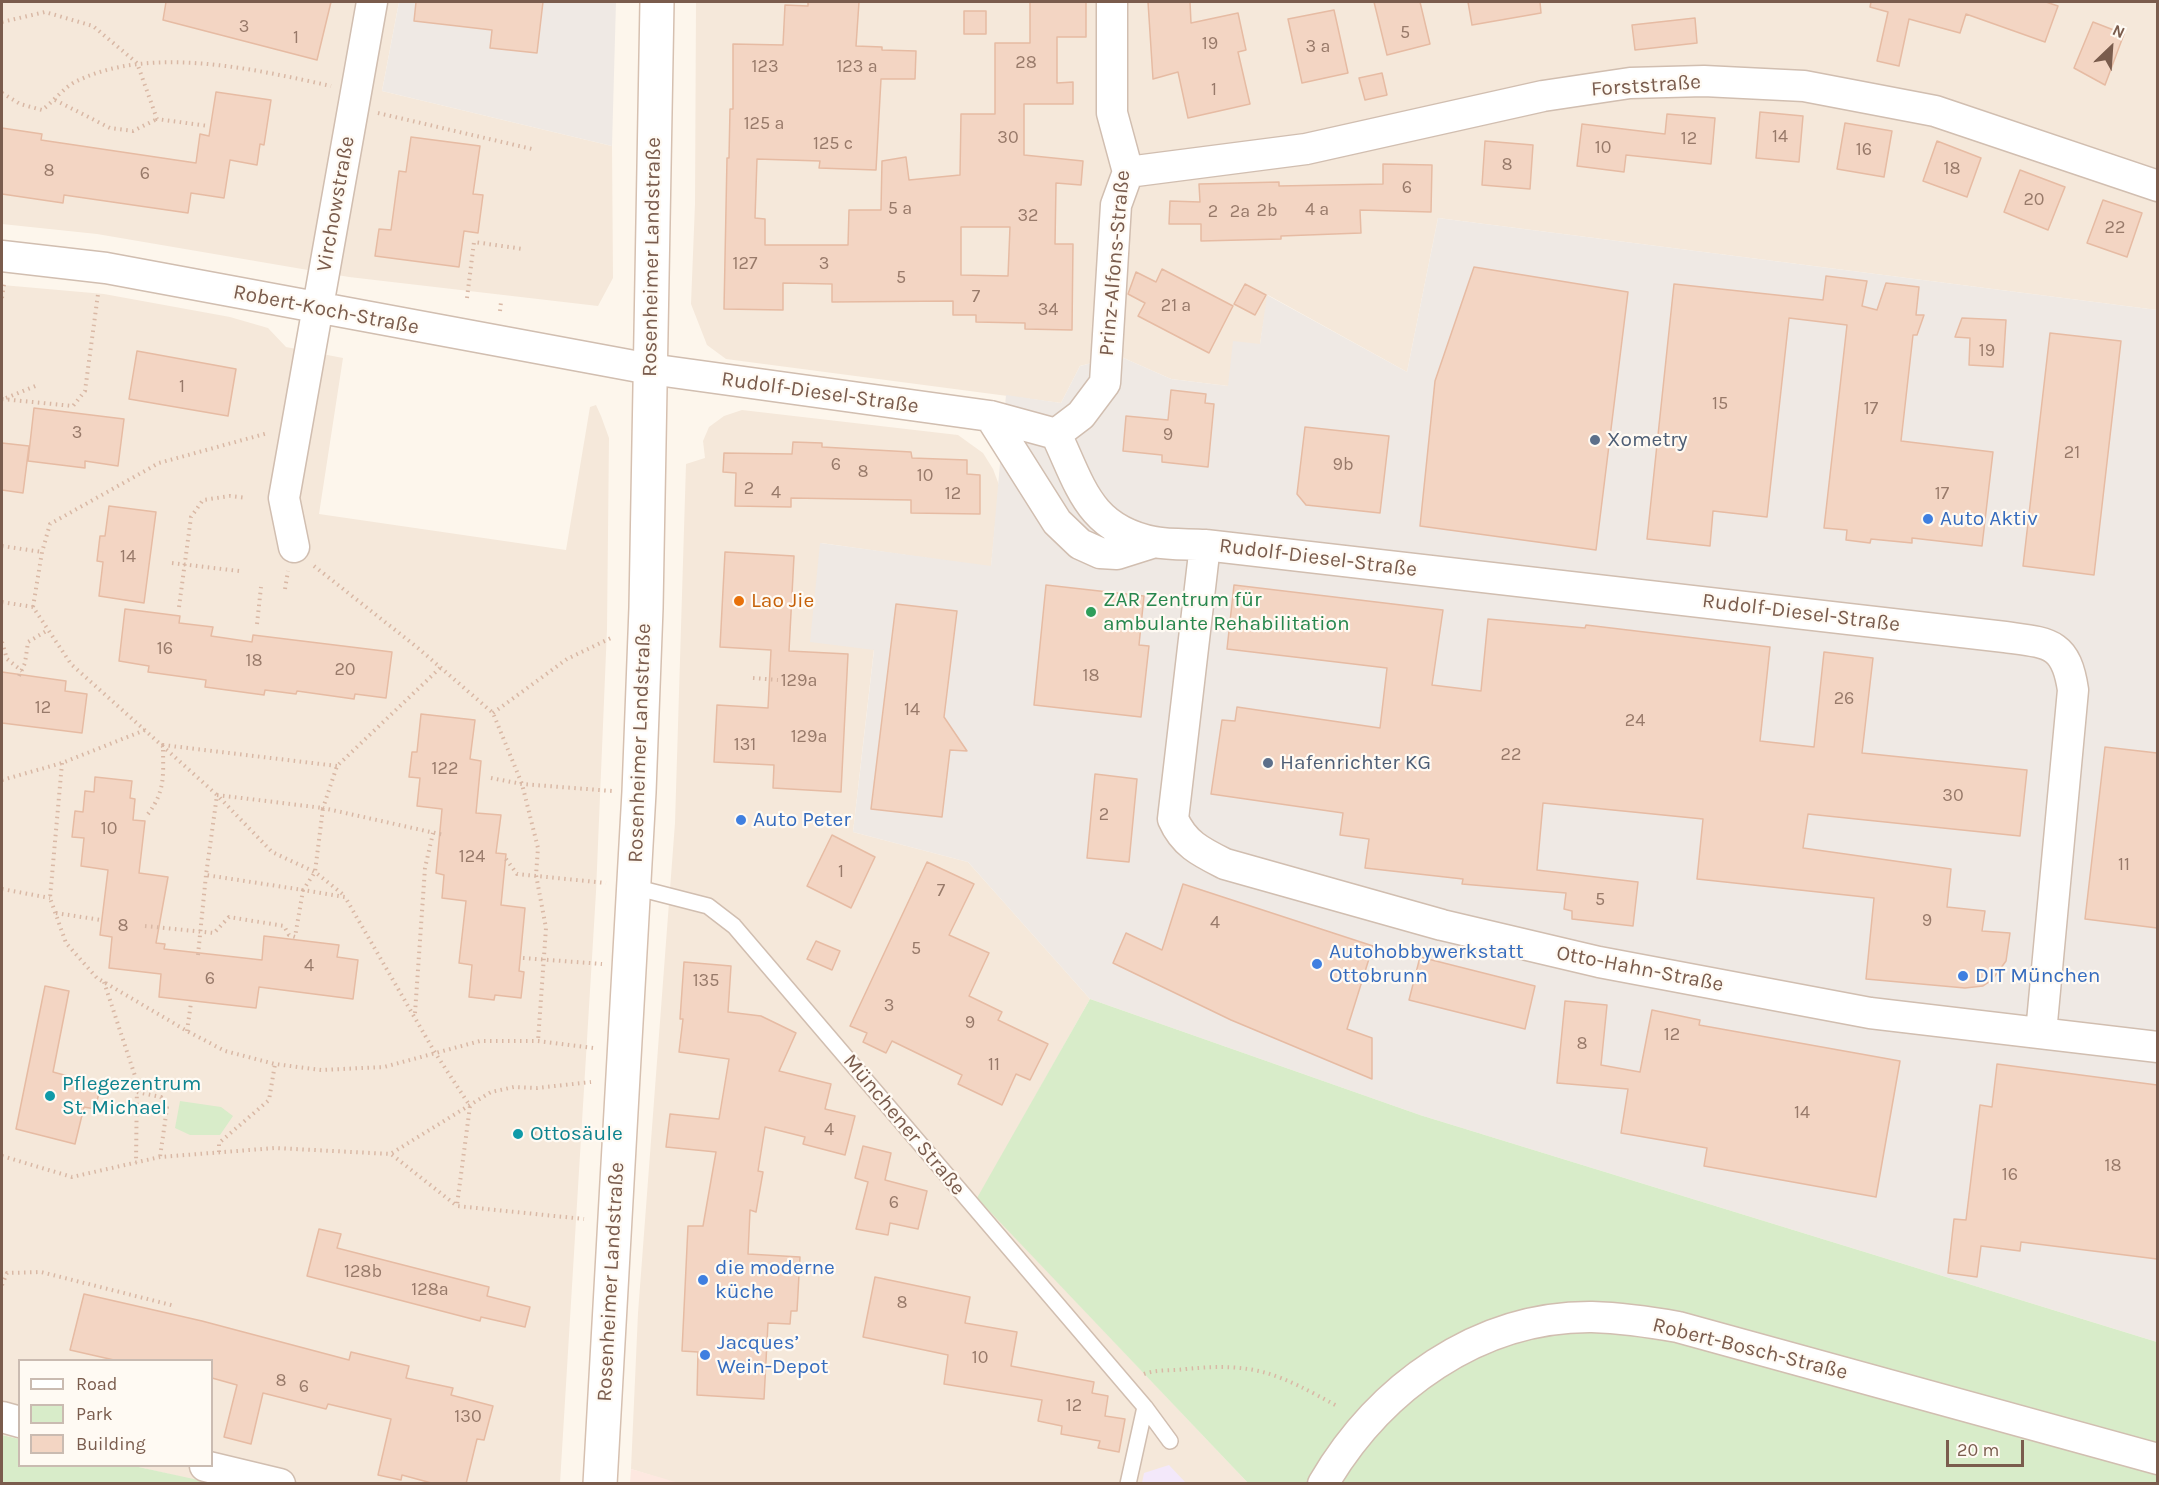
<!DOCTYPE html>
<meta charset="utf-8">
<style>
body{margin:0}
#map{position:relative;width:2159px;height:1485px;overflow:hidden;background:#fdf6ec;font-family:Karla,sans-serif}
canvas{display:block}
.frame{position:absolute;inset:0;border:3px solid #7a5c4d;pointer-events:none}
.legend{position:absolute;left:18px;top:1359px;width:195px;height:108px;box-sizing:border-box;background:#fffaf3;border:2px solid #cabbb1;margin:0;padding:8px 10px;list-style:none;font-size:18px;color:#7a5c4d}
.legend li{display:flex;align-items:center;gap:12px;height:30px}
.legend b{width:30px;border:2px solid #cabbb1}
.north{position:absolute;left:2081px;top:18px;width:60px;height:60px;-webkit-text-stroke:4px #fffaf3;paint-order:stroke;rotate:25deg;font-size:16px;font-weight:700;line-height:24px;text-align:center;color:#7a5c4d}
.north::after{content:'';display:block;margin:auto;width:21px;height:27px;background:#7a5c4d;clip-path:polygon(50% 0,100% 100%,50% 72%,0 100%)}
.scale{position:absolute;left:1946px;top:1440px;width:78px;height:27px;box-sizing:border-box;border:3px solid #7a5c4d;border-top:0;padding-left:8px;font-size:18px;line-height:21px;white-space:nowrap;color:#7a5c4d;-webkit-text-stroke:4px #fffaf3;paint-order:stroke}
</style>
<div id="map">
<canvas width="2159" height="1485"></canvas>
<div class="frame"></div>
<ul class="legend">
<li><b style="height:8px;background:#fff"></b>Road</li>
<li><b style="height:16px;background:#d8ecc9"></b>Park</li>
<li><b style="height:16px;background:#f3d5c3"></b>Building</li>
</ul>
<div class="north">N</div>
<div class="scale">20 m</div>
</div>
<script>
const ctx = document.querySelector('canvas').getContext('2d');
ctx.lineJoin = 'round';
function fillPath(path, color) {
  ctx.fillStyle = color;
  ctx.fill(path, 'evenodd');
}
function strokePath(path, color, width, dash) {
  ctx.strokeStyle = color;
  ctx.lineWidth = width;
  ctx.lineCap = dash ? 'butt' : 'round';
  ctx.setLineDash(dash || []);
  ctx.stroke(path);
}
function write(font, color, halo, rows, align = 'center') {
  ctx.font = font + ' Karla,sans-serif';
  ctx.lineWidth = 4.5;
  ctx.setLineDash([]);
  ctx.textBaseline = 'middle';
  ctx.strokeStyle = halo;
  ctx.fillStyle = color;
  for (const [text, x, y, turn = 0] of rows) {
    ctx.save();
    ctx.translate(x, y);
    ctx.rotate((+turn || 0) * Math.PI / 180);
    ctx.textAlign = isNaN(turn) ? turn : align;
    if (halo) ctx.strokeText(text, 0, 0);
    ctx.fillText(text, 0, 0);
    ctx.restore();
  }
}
fillPath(new Path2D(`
 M2,2h397l-17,89 230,55 1,132 -15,28 -249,-29 -252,-43 -95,-10z
 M696,2h1461v308l-719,-92 -31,154 -139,-77 -8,49 -32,42 -57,-7 -52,-23 -39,10 -19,37 -335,-44 -19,-14 -16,-41 4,-100z
 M2,285l102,9 126,23 38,11 18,19 57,11 -24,156 247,36 24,-143 6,-2 5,11 8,22 -2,191 -11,263 -36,591 -348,1 -78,-18h78v-106h-192l-1,79 -17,-4z
 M742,410l216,25 25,18 10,16 6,16 -8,82 -170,-24 53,106 -21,183 115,30 122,137 -112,199 270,285 -569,1 -48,-15 7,-156 37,-490 11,-359 19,-6 -2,-17 6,-14 15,-11z`), '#f5e8da');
fillPath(new Path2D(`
 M631,1469l48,14h-49z`), '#fde8e0');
fillPath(new Path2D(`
 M399,2h217l-4,144 -230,-55z
 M1438,218l719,92v1032l-737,-227 -330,-116 -122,-137 -115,-30 21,-182 -64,-8 10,-99 171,23 15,-171 55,8 19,-37 39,-10 52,23 57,7 5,-45 27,3 7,-49 140,77z`), '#efe9e4');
fillPath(new Path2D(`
 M1169,1465l17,18h-44l2,-10z`), '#f3e8fa');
fillPath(new Path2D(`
 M1090,999l330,116 737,227v141h-909l-271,-285z
 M180,1101l41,6 12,9 -13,19h-30l-15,-7z
 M2,1435l17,4 1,27h114l78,17h-210z`), '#d8ecc9');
const building = new Path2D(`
 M166,2h165l-14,58 -154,-40z
 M416,2h127l-6,51 -47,-5 2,-18 -78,-9z
 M808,2h51l-3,44 26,1v3l34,1 -1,28h-34l-5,91 -57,-2 1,-7 -63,-2 -2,59 10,1v26h83l1,-35h32l1,-49 24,-4 3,23 51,-5 1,-61h34v-71h35v-41h56v35h-29v46l16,-1v22h-49v51l59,6 -2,24 -25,-2 -1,61h18l-1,86 -47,-1v-6l-49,-1v-7h-23v-14l-121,1v-18l-49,-1v27l-59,-1 3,-151h2l1,-49h3v-65l50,1 2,-40 23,1zM961,227h49l-2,49 -47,-1z
 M1148,2h42l1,21 47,-10 8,37 -8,2 12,52 -62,14 -10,-46 -25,7z
 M1374,2h46l10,42 -43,11z
 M1468,2h72l1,11 -69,12z
 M1871,2h175l12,4 -13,36 -79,-28 -6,19 -51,-14 -10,47 -22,-5 11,-49 -18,-5z
 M1334,10l14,63 -46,10 -14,-64z
 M964,11h22v23h-22z
 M1695,18l2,25 -62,7 -3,-25z
 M2093,22l31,12 -19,51 -31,-17z
 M1382,73l5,22 -22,5 -6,-22z
 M216,92l55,8 -7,45 -4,-1 -3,21 -27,-5 -6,38 -33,-5 -3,20 -124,-18 -1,8 -61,-9v-66l40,6 -1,6 155,23 4,-29 9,2z
 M1760,112l43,4 -4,46 -43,-4z
 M1667,114l48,4 -4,46 -85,-9 -2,17 -47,-6 5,-42 83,10z
 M1845,123l47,8 -8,46 -47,-8z
 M411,137l69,9 -7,48 10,1 -5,38 -14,-2 -5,36 -84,-11 4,-27 12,1 8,-59 7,1z
 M1485,141l48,4 -3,44 -48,-4z
 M1937,141l44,17 -14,39 -44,-16z
 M1383,164l49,1 -1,47 -71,-2 1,23 -80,3v3l-80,2v-17h-32l1,-23 30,1 -1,-18 80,-2v4l104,-2z
 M2020,170l45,17 -17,43 -44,-18z
 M2103,200l39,13 -15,44 -40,-14z
 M1474,267l154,25 -32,258 -176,-24 15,-145z
 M1162,269l71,37 -24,47 -71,-37 7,-13 -17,-9 8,-22 20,10z
 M1826,276l41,5 -5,25 15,4 9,-27 33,4 -3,28h8l-7,20h-4l-12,106 92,11 -11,94 -70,-8v5l-41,-4 -1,4 -24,-3 1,-10 -23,-2 23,-203 -58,-7 -22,199 -54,-6 -3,35 -63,-7 27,-255 149,16z
 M1245,284l21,11 -11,20 -21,-11z
 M1962,318l44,2 -3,47 -34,-2 1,-27 -15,-1z
 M2050,333l71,8 -27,234 -71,-9z
 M137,351l99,18 -8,47 -99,-17z
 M1171,390l35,4 -1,9 9,1 -6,63 -46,-5v-7l-39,-4 3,-35 42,4z
 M34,408l90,11 -6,47 -33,-5v7l-57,-7z
 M1305,427l84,9 -9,77 -74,-8 -9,-11z
 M793,442l29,1v4l89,5 1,6 55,2v14l13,1v39l-69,-1v-13l-120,-2v9l-56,-1 1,-33 -13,-1 1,-19 68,1z
 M2,443l27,3 -6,47 -21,-3z
 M109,506l47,6 -12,91 -45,-7 4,-34 -6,-1 3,-25h5z
 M725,552l69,4 -5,95 59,3 -7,138 -68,-4 1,-23 -60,-3 3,-57 51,3 3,-58 -51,-3z
 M1046,585l98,11 -5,49 10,1 -8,71 -107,-12z
 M1234,585l209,25 -11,75 49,6 7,-72 97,9 1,-3 184,22 -10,94 54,6 10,-95 49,6 -11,95 165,17 -7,66 -212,-22 -5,34 148,21 -4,38 38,4 -3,20 28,2 -4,28 -14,19 -9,6 -18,2 -99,-9 8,-81 -177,-19 6,-60 -160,-16 -6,67 101,12 -5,44 -61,-7v-8l-8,-2 2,-16 -104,-9 1,-5 -98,-11 4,-29 -29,-4 3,-22 -132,-19 11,-74 13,1 2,-14 143,21 7,-60 -160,-19z
 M896,604l61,7 -13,106 23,34 -17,-1 -8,67 -71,-8z
 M125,609l55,7 -1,7 34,4 -2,9 41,6 1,-7 139,17 -6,46 -31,-4 -1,5 -57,-8 -1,3 -31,-4 -1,5 -59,-8 1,-7 -58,-8 1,-6 -30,-5z
 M2,672l64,9 -1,10 22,3 -5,39 -80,-10z
 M421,714l54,6 -5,39 11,2 -5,52 25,2 -5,38 10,1 -5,51 24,3 -6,63 5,1 -3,26 -26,-3 -1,5 -25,-3 3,-32 -13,-2 7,-62 -24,-3 2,-23 -8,-2 6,-64 -25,-3 3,-28 -11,-1 3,-25h5z
 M2105,747l52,6v175l-72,-9z
 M1095,774l42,5 -8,83 -42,-4z
 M95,777l37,4 -2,17 5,1 -2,21 12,1 -6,52 29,4 -12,66 9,1 -1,5 98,11 2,-24 75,9 -2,12 21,3 -5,39 -94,-12 -3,21 -97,-11 2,-23 -52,-6 3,-31 -12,-2 8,-65 -27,-4 3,-28 -12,-1 3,-26 8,1 2,-21 9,1z
 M832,835l43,22 -24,51 -44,-22z
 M927,862l47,22 -25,51 40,18 -20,43 33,16 -4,8 50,24 -18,36 -14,-6 -14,31 -44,-21 4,-9 -70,-34 -6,12 -23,-11 4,-9 -17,-7z
 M1183,884l190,62 -26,83 25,9v41l-141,-59 -118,-57 13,-30 36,17z
 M816,941l24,10 -8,19 -25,-11z
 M1420,957l115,29 -10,43 -116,-29z
 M684,962l47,4 -3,46 33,4 35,17 -17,38 52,13 -6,25 30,7 -10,39 -42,-11 2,-7 -40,-10 -7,44 5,1 -7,40 -6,-2 -2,44 52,3 -3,54h-6l-1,13 -22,-1 -4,76 -67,-4 1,-43 -16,-1 6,-125h15l13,-74 -50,-5 4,-33 49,5 10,-60 -50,-7 4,-33h-3z
 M45,986l24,5 -16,81 48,13 -6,24 -11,-2 -9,37 -59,-15z
 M1565,1001l42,4 -6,60 39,7 12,-62 48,10 -1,5 201,36 -24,136 -172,-31 3,-18 -86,-15 7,-44 -71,-6z
 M1997,1064l160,21v174l-136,-17 -1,9 -39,-5 -4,31 -29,-4 6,-54 12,1 14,-115 12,2z
 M863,1146l28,7 -6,27 42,11 -9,38 -28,-6 -2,12 -32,-6 12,-47 -13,-4z
 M319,1229l22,5 -4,14 152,39 -2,9 43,11 -5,20 -44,-10 -1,4 -173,-45z
 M875,1277l95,20 -5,26 52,9 -6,34 83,16 -2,11 16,3 -3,20 20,3 -6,33 -21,-4 2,-7 -39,-7 1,-8 -24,-5 4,-21 -98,-16 4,-29 -85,-18z
 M84,1294l118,27 147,39 2,-8 58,14 -3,12 47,10 -2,7 42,11 -9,34 -7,-1 -11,45h-31l-33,-9 -1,5 -23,-5 13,-56 -63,-15 -2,5 -63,-16 -12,51 -27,-7 13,-52 -25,-7v-18h-98l-44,-10z`);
fillPath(building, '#f3d5c3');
strokePath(building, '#e6bba3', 1.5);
const service = new Path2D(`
 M634,887l74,19 26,20 411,481 25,34
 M1128,1484l17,-77`);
const minor = new Path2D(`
 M1128,172l178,-23 237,-53 87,-13 74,-2 100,5 131,25 223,75
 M2,256l104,12 544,101 340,47 66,18
 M990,416l67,106 23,22 20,9 17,1 38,-12
 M1056,434c25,53 33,95 98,108 16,3 35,2 51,3l800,92c44,6 61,5 68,53l-32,343
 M1056,434l25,-19 24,-32 11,-178 12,-33 -16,-59v-111
 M1205,545l-32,274c11,25 28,33 52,45l217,61 157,37 271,51 288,34
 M294,547l-10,-49 88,-496
 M2,1417l18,5
 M205,1466l75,18
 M1323,1484c56,-96 155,-168 269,-167 30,1 58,5 86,10l480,132`);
const secondary = new Path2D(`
 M600,1484l39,-692 7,-184 11,-606`);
strokePath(service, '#d1beb0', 18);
strokePath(minor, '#d1beb0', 33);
strokePath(secondary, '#d6c0b0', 36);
strokePath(new Path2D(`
 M2,22l43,-10 48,14 44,37 20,56 51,7
 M2,93l18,11 22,6c11,-8 23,-24 35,-29 74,-36 177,-12 254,5
 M55,100l55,28 23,3 24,-12
 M378,113l154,36
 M2,298l2,-14
 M467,298l7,-56 49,7
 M500,311l1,-9
 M6,398l32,-13
 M2,399l71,7 12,-15 13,-97
 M2,546l40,6
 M172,563l67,8
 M314,566l104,82 75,65 29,71 16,64 -2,27 10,53 -8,113
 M285,589l3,-18
 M2,602l31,5 38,57 146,131 55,57 43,20 30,24
 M33,607l9,-55 8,-28 109,-61 109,-30
 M179,607l12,-90 12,-17 27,-4 17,2
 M257,624l4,-37
 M2,642l5,17 15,12
 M440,668l-103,98 -14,42 121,27
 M19,676l6,-13 3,-21 20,-12
 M753,678l25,2
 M493,713l74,-54 46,-22
 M62,763l-12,135 16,45 31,35 90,53 38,20 50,13 46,6 63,-3 96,-26h58l55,7
 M491,778l31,6 90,7
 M2,780l60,-17 83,-33
 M217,795l106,13 -8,64 -12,18 -97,-15z
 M148,814c18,-24 15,-40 15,-69l174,21
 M506,859l11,15 89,9
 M2,889l48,9
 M56,913l45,7
 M145,926l69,7 15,-16 55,9 5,9 6,2 8,-47 42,7 89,154 36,55 -13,99
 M198,955l8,-80
 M523,958l79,6
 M104,982l33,100 -1,81
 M415,1013l10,-145 8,-35
 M187,1031l4,-28
 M137,1092l24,5 6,11 -7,49
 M523,1133l66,2
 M219,1152v-9l50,-43 6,-36
 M392,1153l99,-61 23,-5 23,1 54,-6
 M2,1156l70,21 88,-20 115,-9 116,6 66,52 127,13
 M2,1285l5,-12 34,-1 134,34
 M1144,1374c13,-5 28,-3 42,-5 71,-7 92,5 153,38`), '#d9b8a5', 4, [1.5, 4.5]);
strokePath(service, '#fff', 15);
strokePath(minor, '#fff', 30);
strokePath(secondary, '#fff', 33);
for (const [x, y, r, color] of [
 [1595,440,6,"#5c6f8a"],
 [1928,519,6,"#3f7fe0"],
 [739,601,6,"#e8710a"],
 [1091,612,6,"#2e9e5b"],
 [1268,763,6,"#5c6f8a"],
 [741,820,6,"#3f7fe0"],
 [1317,964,6,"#3f7fe0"],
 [1963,976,6,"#3f7fe0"],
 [50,1096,6,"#0f9aa8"],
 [518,1134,6,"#0f9aa8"],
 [703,1280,6,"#3f7fe0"],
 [705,1355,6,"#3f7fe0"]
]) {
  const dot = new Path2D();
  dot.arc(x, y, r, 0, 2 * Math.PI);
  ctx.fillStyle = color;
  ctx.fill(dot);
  strokePath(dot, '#fffaf3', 2);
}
write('18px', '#987a6a', null, [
 ["3",244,27],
 ["5",1405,33],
 ["1",296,38],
 ["19",1210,44],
 ["3 a",1318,47],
 ["28",1026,63],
 ["123",765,67],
 ["123 a",857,67],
 ["1",1214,90],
 ["125 a",764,124],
 ["14",1780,137],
 ["30",1008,138],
 ["12",1689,139],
 ["125 c",833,144],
 ["10",1603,148],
 ["16",1864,150],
 ["8",1507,165],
 ["18",1952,169],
 ["8",49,171],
 ["6",145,174],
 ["6",1407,188],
 ["20",2034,200],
 ["5 a",900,209],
 ["4 a",1317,210],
 ["2b",1267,211],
 ["2",1213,212],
 ["2a",1240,212],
 ["32",1028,216],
 ["22",2115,228],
 ["127",745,264],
 ["3",824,264],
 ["5",901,278],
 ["7",976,297],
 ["21 a",1176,306],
 ["34",1048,310],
 ["19",1987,351],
 ["1",182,387],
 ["15",1720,404],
 ["17",1871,409],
 ["3",77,433],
 ["9",1168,435],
 ["21",2072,453],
 ["6",836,465],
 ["9b",1343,465],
 ["8",863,472],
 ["10",925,476],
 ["2",749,489],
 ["4",776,493],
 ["12",953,494],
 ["17",1942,494],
 ["14",128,557],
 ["16",165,649],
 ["18",254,661],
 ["20",345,670],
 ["18",1091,676],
 ["129a",799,681],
 ["26",1844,699],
 ["12",43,708],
 ["14",912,710],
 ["24",1635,721],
 ["129a",809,737],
 ["131",745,745],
 ["22",1511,755],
 ["122",445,769],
 ["30",1953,796],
 ["2",1104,815],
 ["10",109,829],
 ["124",472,857],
 ["11",2124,865],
 ["1",841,872],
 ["7",941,891],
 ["5",1600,900],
 ["9",1927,921],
 ["4",1215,923],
 ["8",123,926],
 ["5",916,949],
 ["4",309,966],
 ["6",210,979],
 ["135",706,981],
 ["3",889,1006],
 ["9",970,1023],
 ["12",1672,1035],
 ["8",1582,1044],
 ["11",994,1065],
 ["14",1802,1113],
 ["4",829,1130],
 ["18",2113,1166],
 ["16",2010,1175],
 ["6",894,1203],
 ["128b",363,1272],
 ["128a",430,1290],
 ["8",902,1303],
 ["10",980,1358],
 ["8",281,1381],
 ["6",304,1387],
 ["12",1074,1406],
 ["130",468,1417]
]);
write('21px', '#7a5c4d', '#fffaf3', [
 ["Forststraße",1646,86,-4],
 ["Virchowstraße",336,204,-80],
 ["Rosenheimer Landstraße",652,257,-89],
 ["Prinz-Alfons-Straße",1115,263,-85],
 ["Robert-Koch-Straße",326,310,11],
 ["Rudolf-Diesel-Straße",820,393,8],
 ["Rudolf-Diesel-Straße",1318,558,7],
 ["Rudolf-Diesel-Straße",1801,613,7],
 ["Rosenheimer Landstraße",640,743,-88],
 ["Otto-Hahn-Straße",1640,969,11],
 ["Münchener Straße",904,1125,50],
 ["Rosenheimer Landstraße",611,1282,-87],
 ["Robert-Bosch-Straße",1750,1349,14]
]);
write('21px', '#4e5e75', '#fffaf3', [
 ["Xometry",1607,440],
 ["Hafenrichter KG",1280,763]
], 'left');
write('21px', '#366cbe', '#fffaf3', [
 ["Auto Aktiv",1940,519],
 ["Auto Peter",753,820],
 ["Autohobbywerkstatt",1329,952],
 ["Ottobrunn",1329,976],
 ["DIT München",1975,976],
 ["die moderne",715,1268],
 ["küche",715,1292],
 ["Jacques’",717,1343],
 ["Wein-Depot",717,1367]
], 'left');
write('21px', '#27864d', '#fffaf3', [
 ["ZAR Zentrum für",1103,600],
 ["ambulante Rehabilitation",1103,624]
], 'left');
write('21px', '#c56008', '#fffaf3', [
 ["Lao Jie",751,601]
], 'left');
write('21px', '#0d838f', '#fffaf3', [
 ["Pflegezentrum",62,1084],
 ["St. Michael",62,1108],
 ["Ottosäule",530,1134]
], 'left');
</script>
